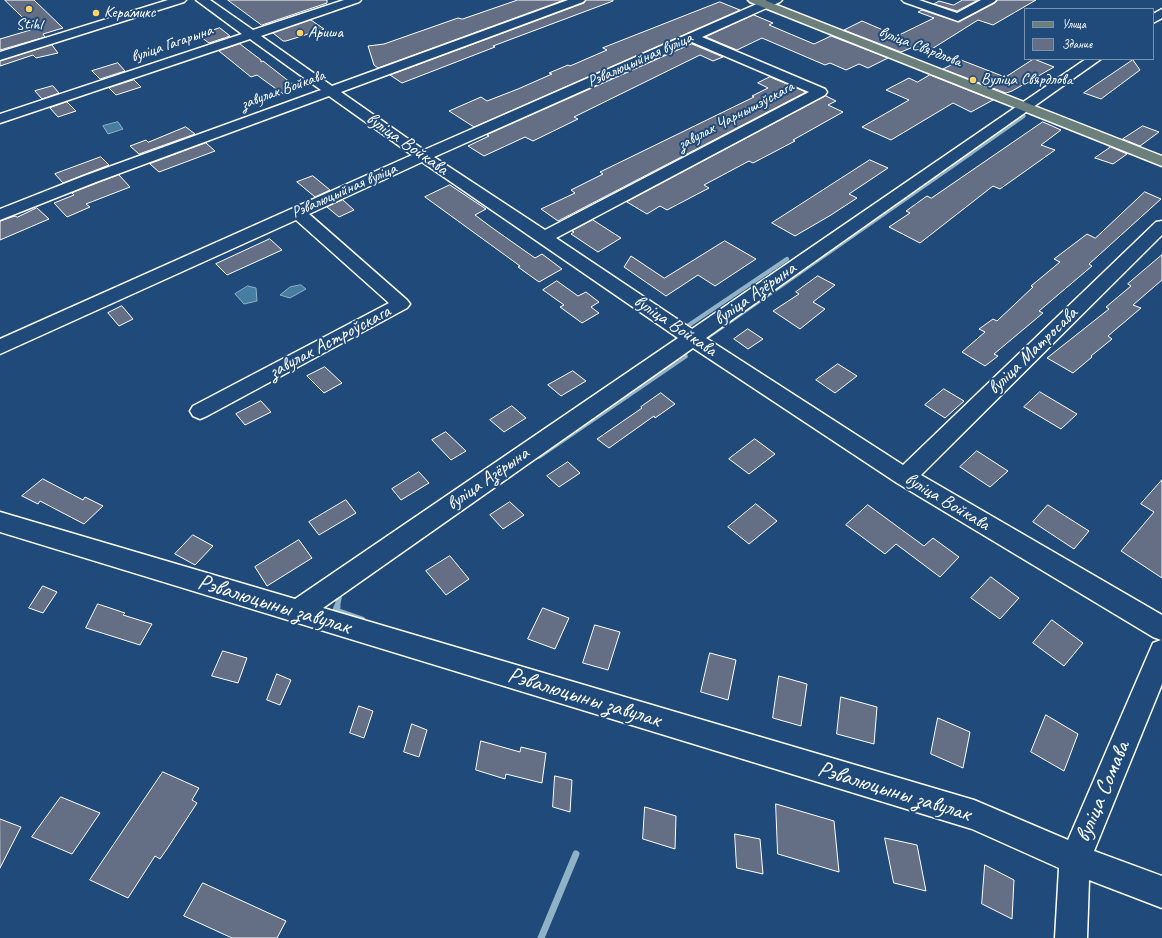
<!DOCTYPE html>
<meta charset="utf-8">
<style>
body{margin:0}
#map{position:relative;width:1162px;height:938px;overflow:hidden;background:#1f4a7a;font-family:Caveat,sans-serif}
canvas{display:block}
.legend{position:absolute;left:1024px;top:8px;width:130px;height:52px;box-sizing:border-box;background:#1f4a7a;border:1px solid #7992af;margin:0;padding:5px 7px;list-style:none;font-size:12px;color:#fff}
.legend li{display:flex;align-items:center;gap:8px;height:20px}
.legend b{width:20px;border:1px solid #7992af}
</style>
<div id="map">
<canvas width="1162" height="938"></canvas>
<ul class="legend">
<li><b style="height:5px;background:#6b7f7c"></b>Улица</li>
<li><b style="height:11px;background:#646e84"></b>Здание</li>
</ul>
</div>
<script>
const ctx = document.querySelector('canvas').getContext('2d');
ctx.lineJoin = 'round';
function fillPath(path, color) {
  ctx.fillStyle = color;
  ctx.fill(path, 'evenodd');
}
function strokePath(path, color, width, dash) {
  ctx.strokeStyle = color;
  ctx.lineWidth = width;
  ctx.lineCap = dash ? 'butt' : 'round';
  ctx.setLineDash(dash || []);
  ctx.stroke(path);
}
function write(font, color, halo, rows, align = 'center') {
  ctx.font = font + ' Caveat,sans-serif';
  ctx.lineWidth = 4;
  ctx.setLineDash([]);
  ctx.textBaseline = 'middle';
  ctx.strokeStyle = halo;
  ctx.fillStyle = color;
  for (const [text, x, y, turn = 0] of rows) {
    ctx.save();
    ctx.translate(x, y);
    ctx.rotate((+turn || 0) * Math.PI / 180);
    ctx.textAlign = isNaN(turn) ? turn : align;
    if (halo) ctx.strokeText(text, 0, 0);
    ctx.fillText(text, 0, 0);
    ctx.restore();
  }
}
const water = new Path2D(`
 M118,122l5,7 -15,5 -5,-8z
 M301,285l5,4 -16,9 -10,-3 10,-8z
 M248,286l8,2 1,13 -13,3 -9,-10z`);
fillPath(water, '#467ea2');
strokePath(water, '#90b2c7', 1);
strokePath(new Path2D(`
 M970,154l54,-38`), '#90b2c7', 3.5);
strokePath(new Path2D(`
 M689,325l98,-66
 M706,338l265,-185`), '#90b2c7', 4.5);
strokePath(new Path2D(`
 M539,456l146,-100
 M337,608l3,-16`), '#90b2c7', 5.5);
strokePath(new Path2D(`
 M337,607l-1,4 26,9
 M541,938l35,-84`), '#90b2c7', 7);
const building = new Path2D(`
 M5,0h29l29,28 -20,6 2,3 -45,13v-11l34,-10z
 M228,0h99v3l-65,22z
 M518,0h46l-186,68 -4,-3 -6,-19 16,-2 74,-26 4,1z
 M586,0h27v1l-120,45 2,1 -93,36 -12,-8 194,-72z
 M963,0h15l-21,11 -23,-7 5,-3 14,4z
 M998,0h38l-43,25 -15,-5 -51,32 -14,-5 -12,5 -57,-22 18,-9 35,15 37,-18 -16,-6 4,-2 37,12 36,-19z
 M720,2l20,8 -266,117 -25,-16 32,-14 6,4 31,-12 34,-15 -3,-1 19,-8 2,1 37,-16 -4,-2z
 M754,15l19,8 -4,2 45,19 17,-8 57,22 -20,10 -9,-4 -13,6 -16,-7 -5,2 -63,-27 -25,12 -31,-13z
 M311,20l13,9 -38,12h-3l-10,-8z
 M220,28l10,8 -21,7 -11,-8z
 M240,44l21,16v2l2,-1 36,28 -16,5 -26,-19 -6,2 -32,-26z
 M692,44l31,13 -10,4 -13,-6 -126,62 4,2 -45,22 -8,-4 -41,19 -16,-10 21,-10 -2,-1z
 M52,45l6,8 -22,5 -3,-3 -33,11v-5z
 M1034,59l20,8 -42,24 -6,2 -63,-24 18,-9 44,17z
 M1133,60l7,10 -39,29 -17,-6z
 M118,63l7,8 -25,8 -8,-8z
 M930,75l63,25 -22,12 -18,-9 -62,37 -29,-13 47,-27 -23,-10 23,-12 8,4z
 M770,77l36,15 -248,129 -17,-12 34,-16 -4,-3 32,-16 -3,-2 154,-75 -2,-1 16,-8 -10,-5z
 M134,80l7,7 -25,8 -7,-7z
 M53,86l6,7 -17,6 -7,-8z
 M826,96l10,5 -8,4 15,7 -50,28 2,1 -42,22 -4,-2 -45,24 5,3 -42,22 -7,-4 -13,8 -20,-12z
 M67,102l9,9 -18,6 -8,-9z
 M1043,122l18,8 -20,15 14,5 -55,39 -7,-3 -73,57 -31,-16 21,-14 -4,-2 21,-15 4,2z
 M1143,126l16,6 -19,14 -17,-7z
 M186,127l9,7 -56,20 -9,-8 16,-6 2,2z
 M206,143l9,8 -56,21 -9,-8z
 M1111,147l16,7 -14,10 -18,-6z
 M101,157l8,8 -46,18 -8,-9z
 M870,160l18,8 -39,26 8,4 -26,17 -36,21 -23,-13z
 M119,175l11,12 -44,17 4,3 -23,10 -13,-14 20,-8 -2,-2z
 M313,176l17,14 -15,7 -18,-15z
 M450,185l36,24 -11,6 16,12 44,31 7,-4 20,15 -23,13 -21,-15 2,-1 -95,-69z
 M1145,192l16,7 -72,65 3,2 -53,45 4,2 -49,41 4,2 -13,10 -23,-14 23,-20 -6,-3 14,-10 4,2 36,-34 -2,-1 29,-24 -6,-3 33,-25 8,4z
 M343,200l11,10 -15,7 -12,-10z
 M37,208l12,11 -49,21v-19l15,-5 2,1z
 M593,220l28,18 -23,14 -27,-18 3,-2 -2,-1z
 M270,239l12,11 -55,25 -11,-11z
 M725,241l31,18 -41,27 -17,-11 -32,21 -42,-29 7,-11 33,22z
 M1162,255v25l-29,25 8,3 -33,28 4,3 -21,17 1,1 -19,16 -26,-15 62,-49 -3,-2 25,-21 -3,-2z
 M818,276l17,9 -22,17 12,7 -25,20 -27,-18 26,-17 -3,-2z
 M557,281l21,15 8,-4 13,10 -8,5 8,6 -17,10 -22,-16 4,-2 -21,-15z
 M122,306l11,13 -14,7 -11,-13z
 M748,329l15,10 -15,10 -14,-10z
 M838,364l19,12 -22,17 -19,-13z
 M325,367l17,16 -18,10 -17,-17z
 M573,371l13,10 -25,15 -13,-11z
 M944,389l20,12 -19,17 -20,-13z
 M1040,392l37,22 -16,15 -37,-22z
 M661,393l14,11 -20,14 -1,-2 -45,32 -12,-9 45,-31 -1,-1z
 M261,401l10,11 -26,13 -9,-11z
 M512,406l14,12 -22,14 -14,-12z
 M446,432l20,19 -15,9 -19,-20z
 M755,439l20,15 -26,20 -20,-15z
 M977,451l31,20 -18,16 -30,-20z
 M568,462l12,11 -21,14 -12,-11z
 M419,472l10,11 -28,17 -9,-11z
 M43,479l40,21 2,-3 18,9 -19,18 -44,-23 -2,3 -16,-8z
 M1162,480v98l-41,-27 33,-39 -13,-8z
 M346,500l10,13 -37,22 -10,-13z
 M510,502l14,13 -21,14 -13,-14z
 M756,504l21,17 -28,23 -21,-17z
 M868,505l56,41 9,-8 26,19 -19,20 -44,-33 -11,10 -39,-29z
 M1048,505l41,26 -15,18 -41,-27z
 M193,535l20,11 -18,19 -20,-11z
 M299,540l13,18 -45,28 -12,-19z
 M450,556l19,23 -23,16 -20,-24z
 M991,577l28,21 -19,21 -29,-21z
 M43,586l14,6 -14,21 -14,-5z
 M98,604l27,9 -2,2 29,9 -12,21 -54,-17z
 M543,608l26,10 -14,31 -27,-10z
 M1052,620l31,23 -19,23 -31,-23z
 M595,625l25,7 -12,38 -25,-7z
 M223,651l24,7 -9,25 -26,-7z
 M710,653l26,7 -8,40 -27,-8z
 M277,674l14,6 -11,25 -13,-5z
 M779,676l28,8 -6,42 -28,-8z
 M841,697l36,10 -3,37 -37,-10z
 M359,706l14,5 -9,27 -14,-5z
 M1046,715l32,19 -14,37 -33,-19z
 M938,718l32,14 -7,36 -32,-14z
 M412,724l15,6 -8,27 -15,-5z
 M481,741l39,11 1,-5 25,6 -4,30 -36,-9 -1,5 -29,-9z
 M163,772l36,16 -7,12 5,3 -30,46 -7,10 -5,-3 -27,42 -38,-18z
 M555,776l17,4 -2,32 -17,-5z
 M61,797l39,16 -28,41 -40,-17z
 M776,804l58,17 5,51 -61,-18z
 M645,807l31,9 -1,33 -32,-10z
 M0,819l21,8 -21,41z
 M735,834l25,5 3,35 -26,-6z
 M885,838l32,7 9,46 -32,-8z
 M985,865l29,15 -2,39 -30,-15z
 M203,883l83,38 -9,17h-45l-48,-22z`);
fillPath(building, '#646e84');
strokePath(building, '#fff', 1);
const minor = new Path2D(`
 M168,0h18l-2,2 -184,58v-8z
 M196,0h14l43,30 91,-30h17l-2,2 -98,34 71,50 236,-86h17l-2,2 -242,90 83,58 342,-150h16l-2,2 -78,35 123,52 2,3 -2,3 -269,143 136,91 394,-270h15l-395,279 197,127 253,-243 6,-1v14l-241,240 241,140v69l-68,167 68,25v32l-73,-28 -2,58h-32l4,-70 -87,-39 -972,-297v-20l295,87 383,-261 -256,-176 -113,52 98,86 3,4 -3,4 -200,108 -7,3 -7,-3 -3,-5 3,-5 196,-103 -93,-83 -296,134v-15l412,-184 -83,-59 -233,86 -96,38v-11l84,-33 237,-86 -71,-51 -250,84v-9l242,-80zM692,42l117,50 -264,138 -111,-73zM693,348l204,135 256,154 8,3 -8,3 -85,197 -94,-40 -651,-192z
 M902,0h17l38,13 24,-13h15l-2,2 -36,19 -54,-19z
 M1162,9v9l-9,5v-9z`);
const major = new Path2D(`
 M748,0h16l398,156v10l-412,-164z`);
strokePath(minor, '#fff', 3);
strokePath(major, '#fff', 3);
fillPath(minor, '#1f4a7a');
fillPath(major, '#6b7f7c');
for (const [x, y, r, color] of [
 [29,9,4,"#ffd166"],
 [96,13,4,"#ffd166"],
 [300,33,4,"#ffd166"],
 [973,80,4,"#ffd166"]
]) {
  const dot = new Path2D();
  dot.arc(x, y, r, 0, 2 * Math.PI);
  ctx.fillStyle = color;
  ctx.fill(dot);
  strokePath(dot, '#1f4a7a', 1.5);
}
write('16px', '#fff', '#1f4a7a', [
 ["Керамикс",104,13],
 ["Stihl",29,25,"center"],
 ["Ариша",308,33],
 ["Вуліца Свярдлова",981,80]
], 'left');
write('16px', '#fff', '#1f4a7a', [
 ["вуліца Гагарына",172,44,-19],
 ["вуліца Свярдлова",920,47,21],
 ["Рэвалюцыйная вуліца",640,60,-24],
 ["завулак Войкава",283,90,-20],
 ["завулак Чарнышэўскага",736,116,-28],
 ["Рэвалюцыйная вуліца",344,191,-24]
]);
write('19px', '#fff', '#1f4a7a', [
 ["вуліца Войкава",407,144,35],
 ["вуліца Азёрына",755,294,-35],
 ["вуліца Войкава",675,326,34],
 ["завулак Астроўскага",330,342,-28],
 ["вуліца Матросава",1033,351,-44],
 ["вуліца Азёрына",488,479,-35],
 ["вуліца Войкава",947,502,31]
]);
write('23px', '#fff', '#1f4a7a', [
 ["Рэвалюцыны завулак",274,605,17],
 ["Рэвалюцыны завулак",584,698,17],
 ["Рэвалюцыны завулак",894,792,17],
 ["вуліца Сомава",1103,792,-67]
]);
</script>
